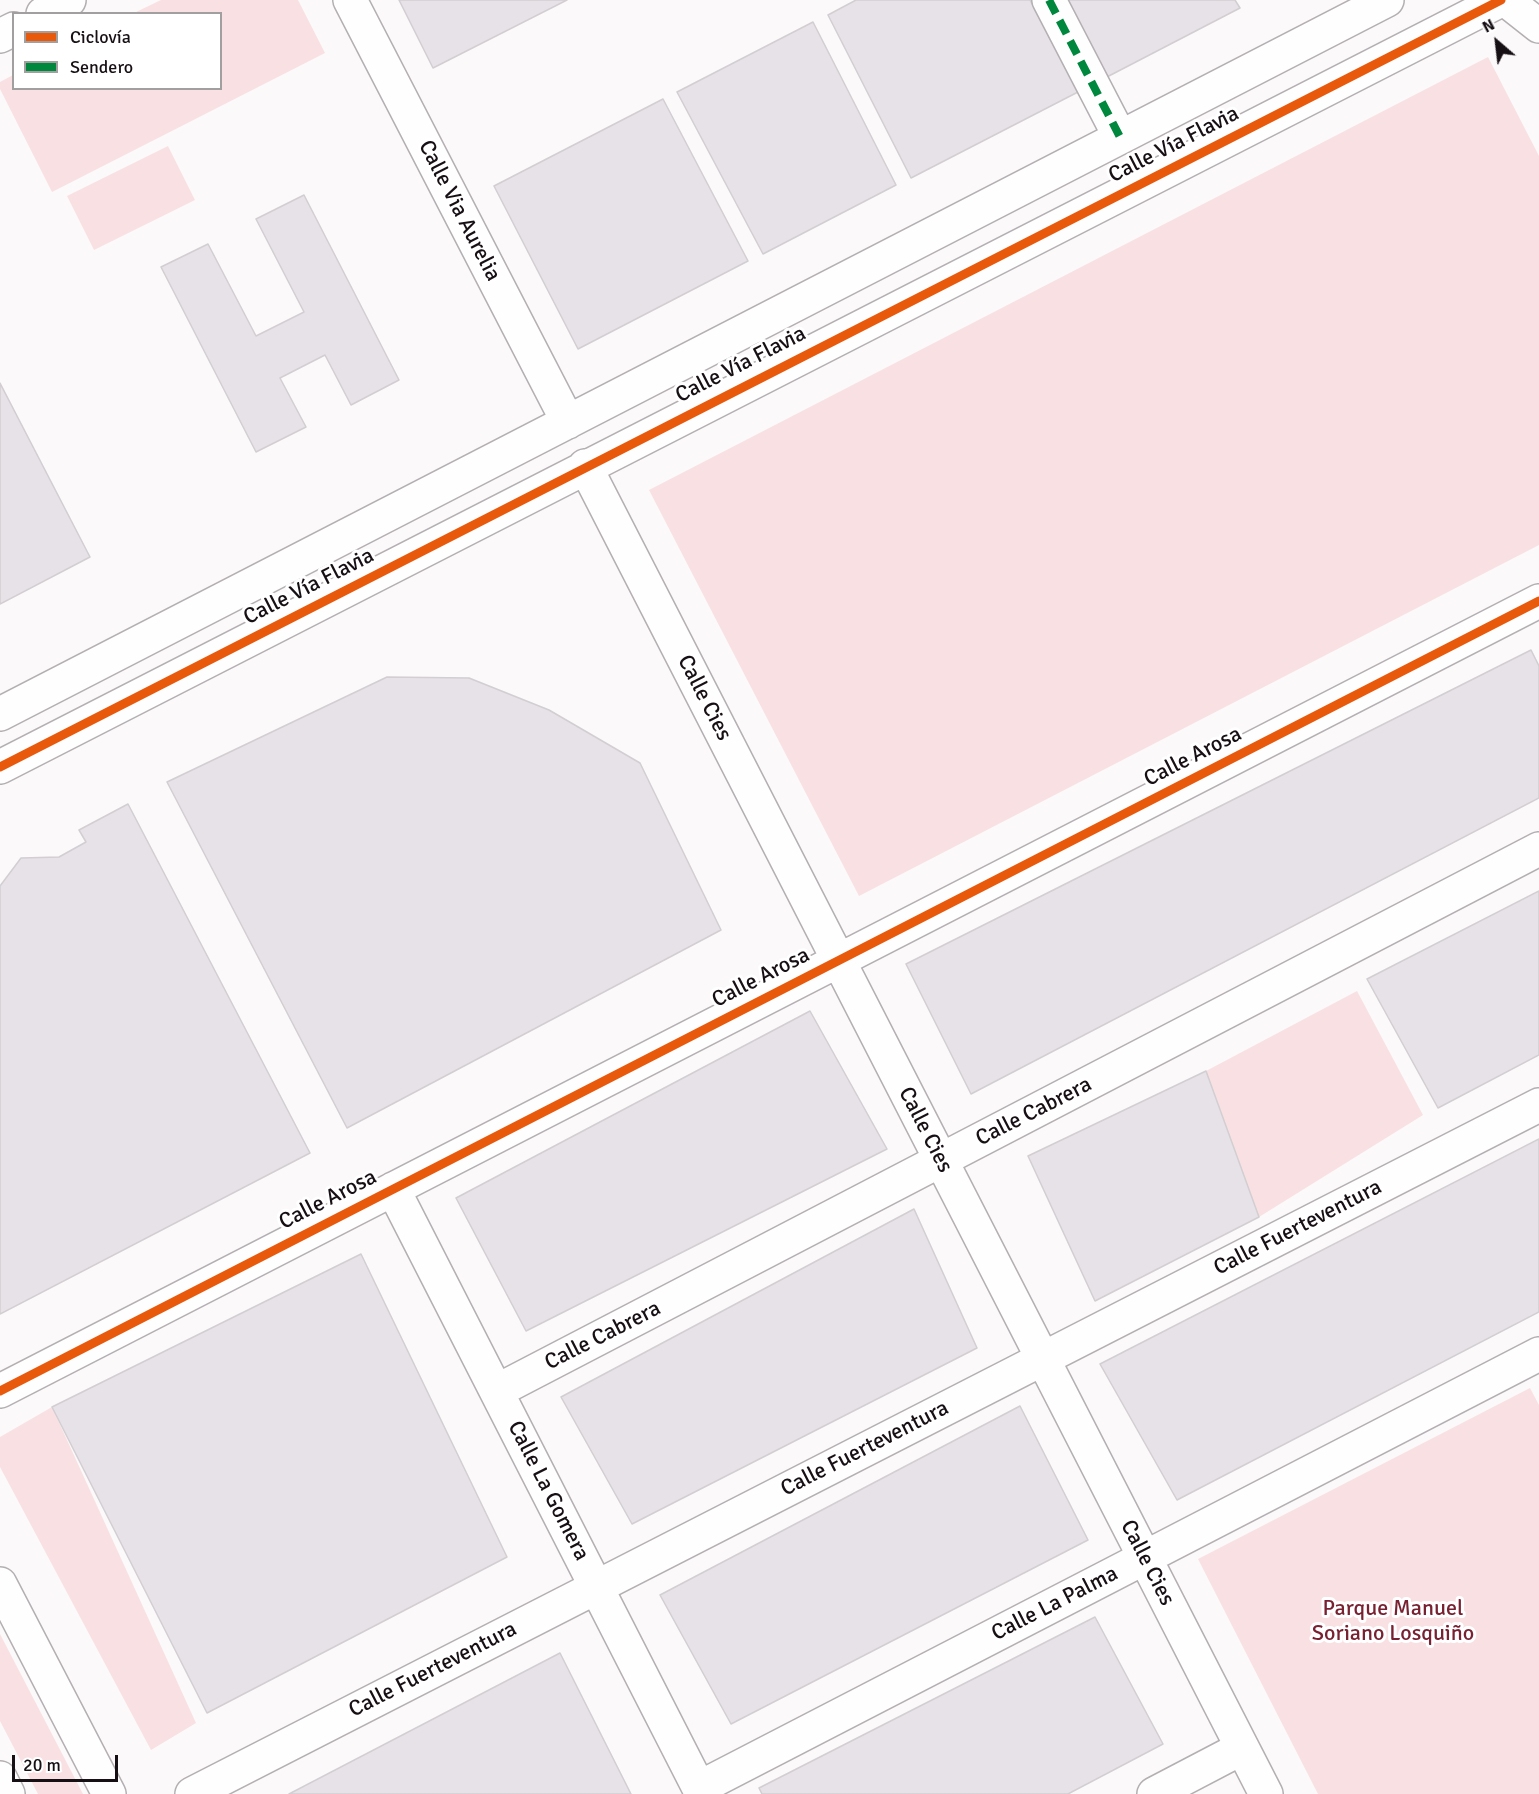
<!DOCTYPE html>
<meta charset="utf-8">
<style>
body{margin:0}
#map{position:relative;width:1539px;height:1794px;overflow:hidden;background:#fbf9fa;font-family:Signika,sans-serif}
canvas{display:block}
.legend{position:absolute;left:12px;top:12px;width:210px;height:78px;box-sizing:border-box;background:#fff;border:2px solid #a29fa1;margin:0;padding:8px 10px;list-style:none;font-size:18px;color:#160f14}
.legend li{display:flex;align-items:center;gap:12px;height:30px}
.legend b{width:30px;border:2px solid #a29fa1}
.north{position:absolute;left:1467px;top:12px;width:60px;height:60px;-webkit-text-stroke:4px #fff;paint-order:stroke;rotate:332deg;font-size:16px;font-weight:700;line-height:24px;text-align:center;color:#160f14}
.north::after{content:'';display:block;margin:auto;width:21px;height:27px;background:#160f14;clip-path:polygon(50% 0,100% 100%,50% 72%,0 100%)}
.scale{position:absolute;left:12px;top:1755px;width:106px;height:27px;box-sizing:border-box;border:3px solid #160f14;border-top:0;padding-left:8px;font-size:18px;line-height:21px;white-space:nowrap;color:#160f14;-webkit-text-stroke:4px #fff;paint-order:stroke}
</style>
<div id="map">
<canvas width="1539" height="1794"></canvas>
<ul class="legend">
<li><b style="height:8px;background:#e8590c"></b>Ciclovía</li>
<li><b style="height:8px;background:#00873e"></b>Sendero</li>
</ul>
<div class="north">N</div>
<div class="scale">20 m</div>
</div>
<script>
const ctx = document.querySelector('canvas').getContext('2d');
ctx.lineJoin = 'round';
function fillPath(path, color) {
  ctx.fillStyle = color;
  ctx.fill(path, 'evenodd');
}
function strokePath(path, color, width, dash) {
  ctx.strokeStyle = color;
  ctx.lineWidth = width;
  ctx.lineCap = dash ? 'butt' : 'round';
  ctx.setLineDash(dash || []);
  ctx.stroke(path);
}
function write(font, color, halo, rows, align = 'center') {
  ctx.font = font + ' Signika,sans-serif';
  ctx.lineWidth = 6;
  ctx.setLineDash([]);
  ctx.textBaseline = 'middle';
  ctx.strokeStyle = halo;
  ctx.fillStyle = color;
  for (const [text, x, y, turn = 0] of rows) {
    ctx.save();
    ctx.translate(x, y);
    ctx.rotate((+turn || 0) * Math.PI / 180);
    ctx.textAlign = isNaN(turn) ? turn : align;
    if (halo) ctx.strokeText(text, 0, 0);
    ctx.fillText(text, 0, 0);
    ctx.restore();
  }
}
fillPath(new Path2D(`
 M161,0h137l27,53 -273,139 -52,-103v-7l13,-7 1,13h206v-74l-86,-1z
 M1488,57l51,99v389l-680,351 -210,-406z
 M168,146l27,54 -101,50 -27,-54z
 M1357,991l66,124 -164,102 -53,-146z
 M1530,1388l9,17v389h-221l-120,-235z
 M52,1407l144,316 -45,27 -151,-283v-30z
 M0,1634l83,160h-45l-38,-73z`), '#f9e1e3');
const building = new Path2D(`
 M399,0h168l-134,68z
 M856,0h174l48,92 -167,86 -83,-163z
 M1065,0h170l5,8 -135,70z
 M813,22l83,163 -133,69 -86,-162z
 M663,99l85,162 -170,88 -84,-163z
 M304,195l95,185 -48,25 -26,-50 -45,23 26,49 -50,25 -95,-185 47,-23 48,92 48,-24 -48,-93z
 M0,383l90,174 -90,47z
 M1531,650l8,16v132l-568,296 -65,-130z
 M387,677l82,1 80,32 91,53 81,167 -374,198 -180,-346z
 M128,804l182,349 -310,161v-428l21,-28 38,-1 27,-15 -7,-12z
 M1539,891v164l-101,53 -71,-129z
 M810,1011l77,138 -361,182 -70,-133z
 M1206,1071l53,146 -164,84 -67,-145z
 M1539,1139v173l-362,188 -77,-136z
 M914,1209l63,139 -345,176 -71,-127z
 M361,1254l146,303 -300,156 -155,-306z
 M1020,1406l68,134 -357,184 -71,-129z
 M1095,1617l68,127 -95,50h-306l-3,-6z
 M560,1653l71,141h-342z`);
fillPath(building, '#e6e2e7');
strokePath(building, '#d2ced2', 1.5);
const street = new Path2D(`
 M350,0l218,422
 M1049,0l71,137
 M43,14l26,-14
 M0,36l14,-7
 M585,466l681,1328
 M0,714l1387,-714
 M0,767l1501,-767
 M393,1189l309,605
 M0,1391l1539,-790
 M497,1391l1042,-542
 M699,1788l840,-434
 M192,1794l1347,-689
 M1154,1794l88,-46`);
const secondary = new Path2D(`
 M1506,0l33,26
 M0,1584l109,210
 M0,1778l8,16`);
strokePath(street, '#b4afb2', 36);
strokePath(secondary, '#b4afb2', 36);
strokePath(street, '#fefefe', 33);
strokePath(secondary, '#fefefe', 33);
strokePath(new Path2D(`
 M1049,0l71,137`), '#00873e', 8, [15, 8]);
strokePath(new Path2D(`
 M0,767l1501,-767
 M0,1391l1539,-790`), '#e8590c', 9);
write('22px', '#160f14', '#fff', [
 ["Calle Vía Flavia",1174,145,-27],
 ["Calle Via Aurelia",459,211,63],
 ["Calle Vía Flavia",741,365,-27],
 ["Calle Vía Flavia",309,587,-27],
 ["Calle Cies",704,698,63],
 ["Calle Arosa",1193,757,-27],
 ["Calle Arosa",761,978,-27],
 ["Calle Cabrera",1034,1112,-27],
 ["Calle Cies",925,1130,63],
 ["Calle Arosa",328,1200,-27],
 ["Calle Fuerteventura",1298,1228,-27],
 ["Calle Cabrera",603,1336,-27],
 ["Calle Fuerteventura",865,1449,-27],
 ["Calle La Gomera",548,1491,63],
 ["Calle Cies",1147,1563,63],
 ["Calle La Palma",1055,1604,-27],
 ["Calle Fuerteventura",433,1670,-27]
]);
write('22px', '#772132', '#fff', [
 ["Parque Manuel",1393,1609],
 ["Soriano Losquiño",1393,1634]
]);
</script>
